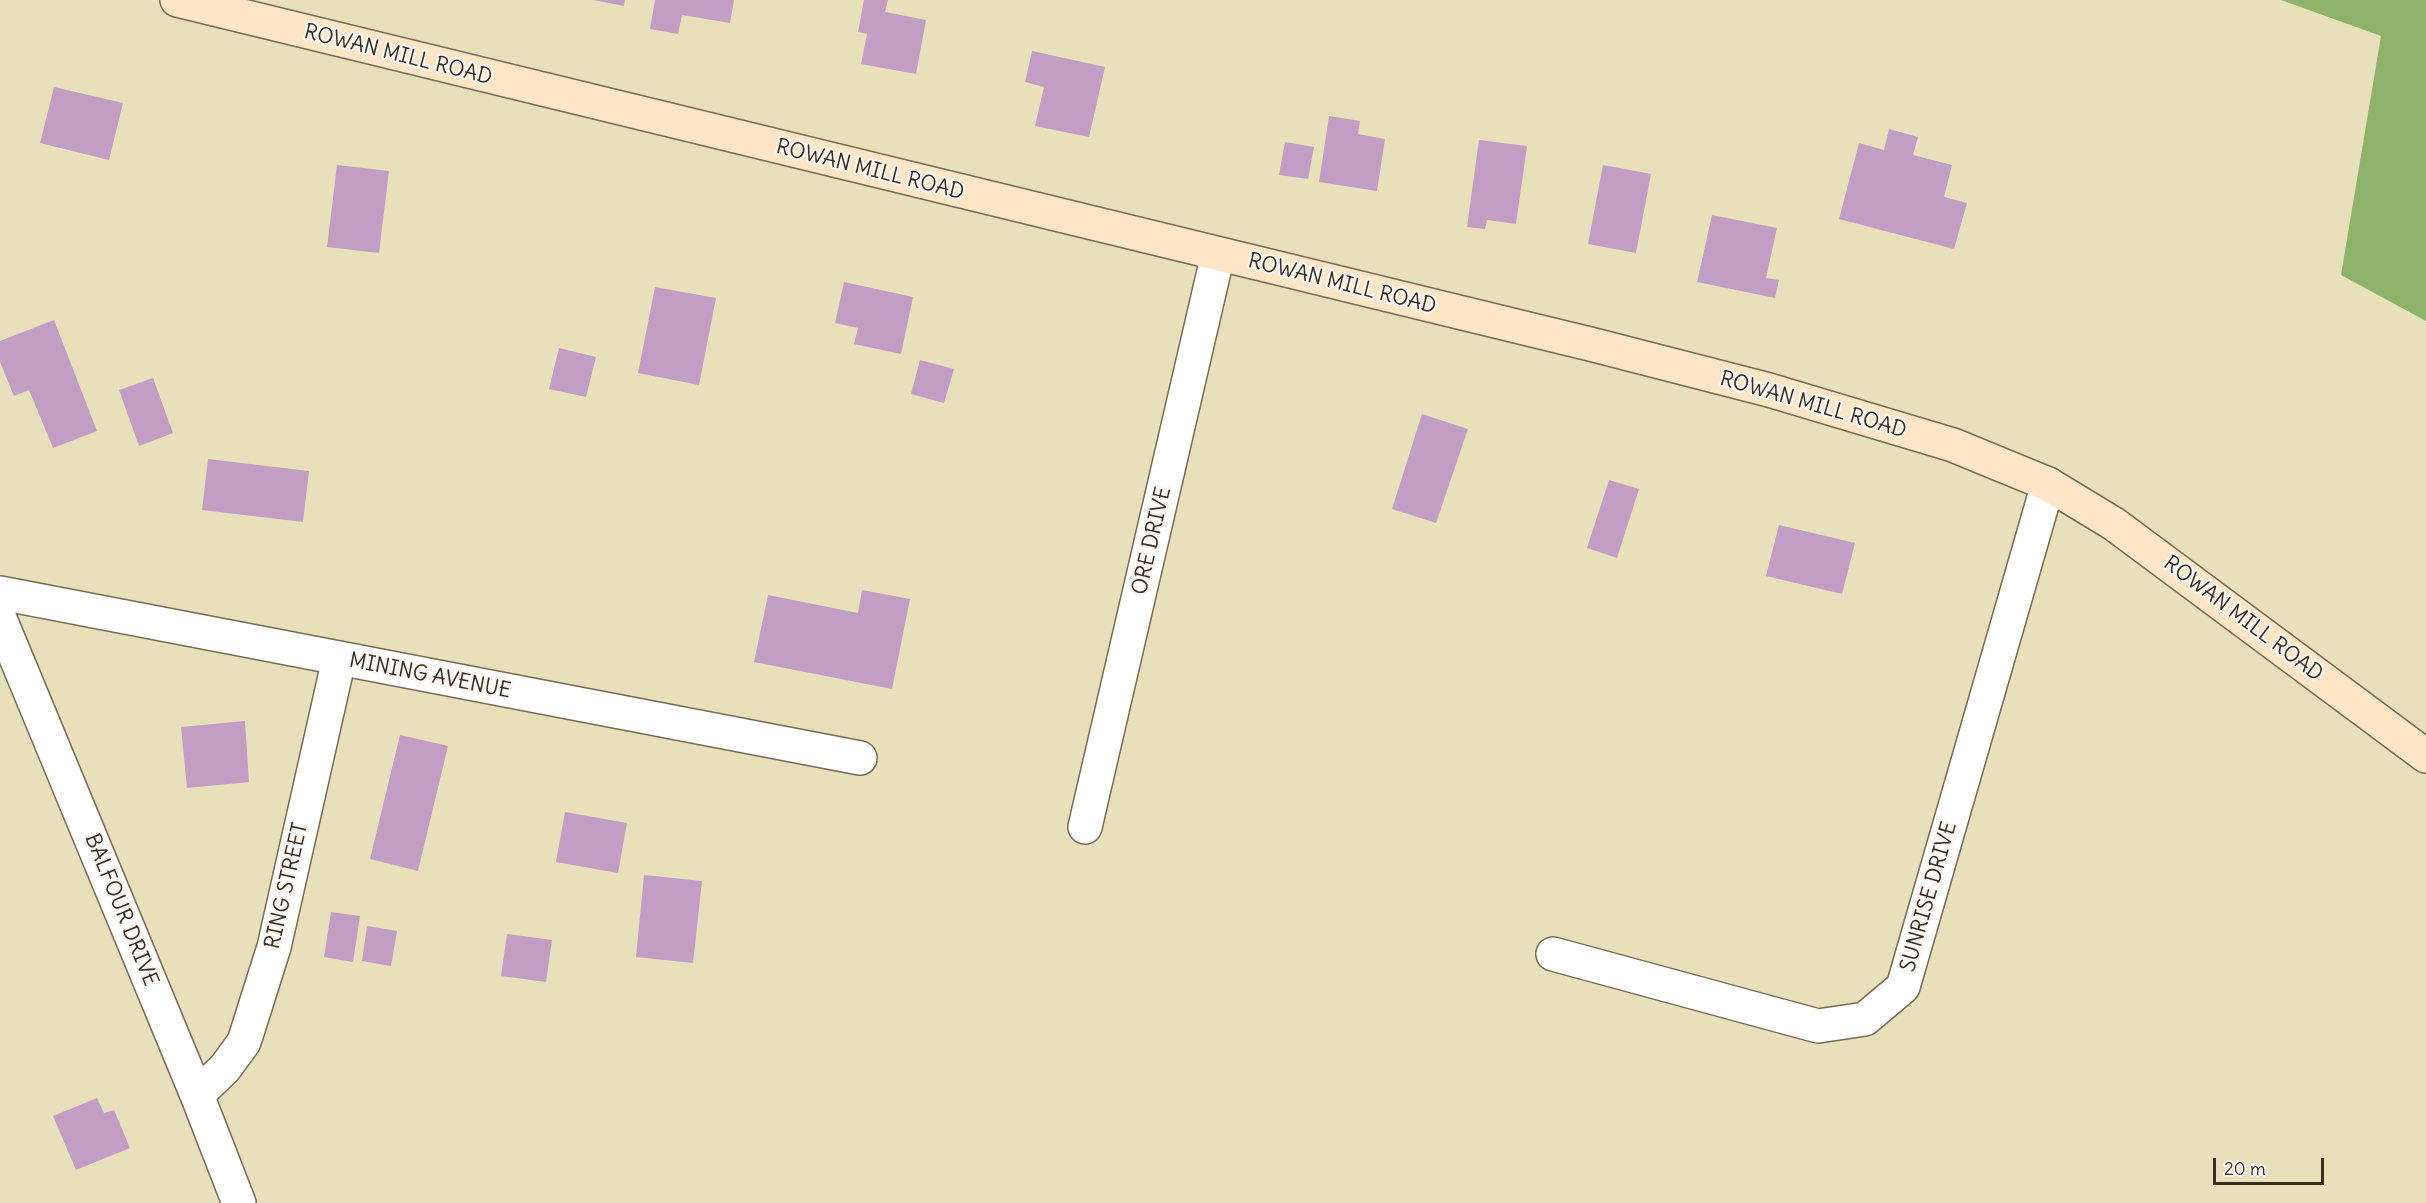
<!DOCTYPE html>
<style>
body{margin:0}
#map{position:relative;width:2426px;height:1203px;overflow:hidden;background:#e7e0bb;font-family:Delius,sans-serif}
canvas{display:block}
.scale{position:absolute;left:2213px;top:1158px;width:111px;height:27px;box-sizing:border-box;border:3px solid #3b2a1e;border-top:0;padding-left:8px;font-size:18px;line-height:21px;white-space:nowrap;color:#3b2a1e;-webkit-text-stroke:4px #f6f6f2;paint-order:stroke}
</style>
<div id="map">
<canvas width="2426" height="1203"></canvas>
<div class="scale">20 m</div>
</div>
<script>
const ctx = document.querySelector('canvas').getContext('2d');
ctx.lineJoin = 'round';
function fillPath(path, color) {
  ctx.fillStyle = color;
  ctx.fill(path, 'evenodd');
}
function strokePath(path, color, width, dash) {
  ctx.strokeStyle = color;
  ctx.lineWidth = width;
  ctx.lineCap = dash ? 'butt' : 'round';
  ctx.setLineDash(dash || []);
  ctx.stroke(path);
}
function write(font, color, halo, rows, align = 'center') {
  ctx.font = font + ' Delius,sans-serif';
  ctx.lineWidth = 4.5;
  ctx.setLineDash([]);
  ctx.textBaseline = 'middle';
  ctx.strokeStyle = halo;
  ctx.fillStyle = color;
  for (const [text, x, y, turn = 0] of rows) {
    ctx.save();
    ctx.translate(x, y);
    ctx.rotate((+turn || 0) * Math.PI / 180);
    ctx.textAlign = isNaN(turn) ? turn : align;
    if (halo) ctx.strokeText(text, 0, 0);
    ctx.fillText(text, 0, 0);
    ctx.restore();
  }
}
fillPath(new Path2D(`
 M2281,0h145v321l-85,-46 40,-239z`), '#8cb369');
fillPath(new Path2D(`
 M593,0h32l-1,6z
 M655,0h79l-4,23 -48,-8 -4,19 -28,-5z
 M864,0h24l-3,12 41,8 -10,54 -55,-10 6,-30 -9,-2z
 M1032,51l73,16 -16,70 -54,-11 9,-39 -19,-5z
 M54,87l69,16 -14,57 -69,-17z
 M1329,116l31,5 -2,13 27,5 -8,52 -58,-9z
 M1889,129l29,8 -5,18 39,10 -8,32 23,6 -13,46 -115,-30 20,-76 25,7z
 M1479,140l48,6 -11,78 -29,-4 -2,9 -18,-2z
 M1285,142l29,5 -6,32 -29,-4z
 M337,165l52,6 -10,82 -52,-6z
 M1603,165l48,9 -15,79 -48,-9z
 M1712,215l65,13 -11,50 13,2 -4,18 -78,-16z
 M844,282l69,15 -12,57 -47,-10 4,-16 -23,-5z
 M655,287l61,11 -17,87 -61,-12z
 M54,320l43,111 -44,17 -24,-58 -15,6 -14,-34v-21z
 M559,348l37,9 -10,40 -37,-8z
 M920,360l34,9 -10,34 -33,-9z
 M153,378l20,55 -34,13 -20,-56z
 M1422,414l46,15 -32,94 -44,-14z
 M208,459l101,12 -6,51 -101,-12z
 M1609,480l30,9 -22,69 -30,-10z
 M1779,525l76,18 -13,51 -76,-18z
 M862,590l48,9 -18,90 -138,-27 14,-67 90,18z
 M245,721l4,61 -62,6 -6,-61z
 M400,735l48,11 -30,125 -48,-12z
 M565,812l62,11 -9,50 -62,-11z
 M644,875l58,6 -9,82 -57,-6z
 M331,912l29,4 -7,46 -29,-5z
 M367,926l30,5 -6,35 -29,-5z
 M507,934l45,6 -6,42 -45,-6z
 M97,1098l7,15 10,-3 16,38 -54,22 -23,-54z`), '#c29ec4');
const street = new Path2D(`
 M0,593l860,165
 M0,619l197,476 42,108
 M1085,827l133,-573
 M1553,954l265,72 47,-7 38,-32 145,-503
 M197,1095l28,-27 19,-26 30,-95 65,-288`);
const secondary = new Path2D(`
 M177,0l1417,345 175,45 184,55 95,39 66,40 312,232`);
strokePath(street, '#776a55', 36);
strokePath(secondary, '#776a55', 36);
strokePath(street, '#fff', 33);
strokePath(secondary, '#fde5c5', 33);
write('21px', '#3b2a1e', '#f6f6f2', [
 ["ROWAN MILL ROAD",398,55,14],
 ["ROWAN MILL ROAD",870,170,14],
 ["ROWAN MILL ROAD",1342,284,14],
 ["ROWAN MILL ROAD",1813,405,16],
 ["ORE DRIVE",1152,541,-77],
 ["ROWAN MILL ROAD",2243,619,37],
 ["MINING AVENUE",430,676,11],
 ["RING STREET",287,886,-77],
 ["SUNRISE DRIVE",1929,897,-74],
 ["BALFOUR DRIVE",121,910,68]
]);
</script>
